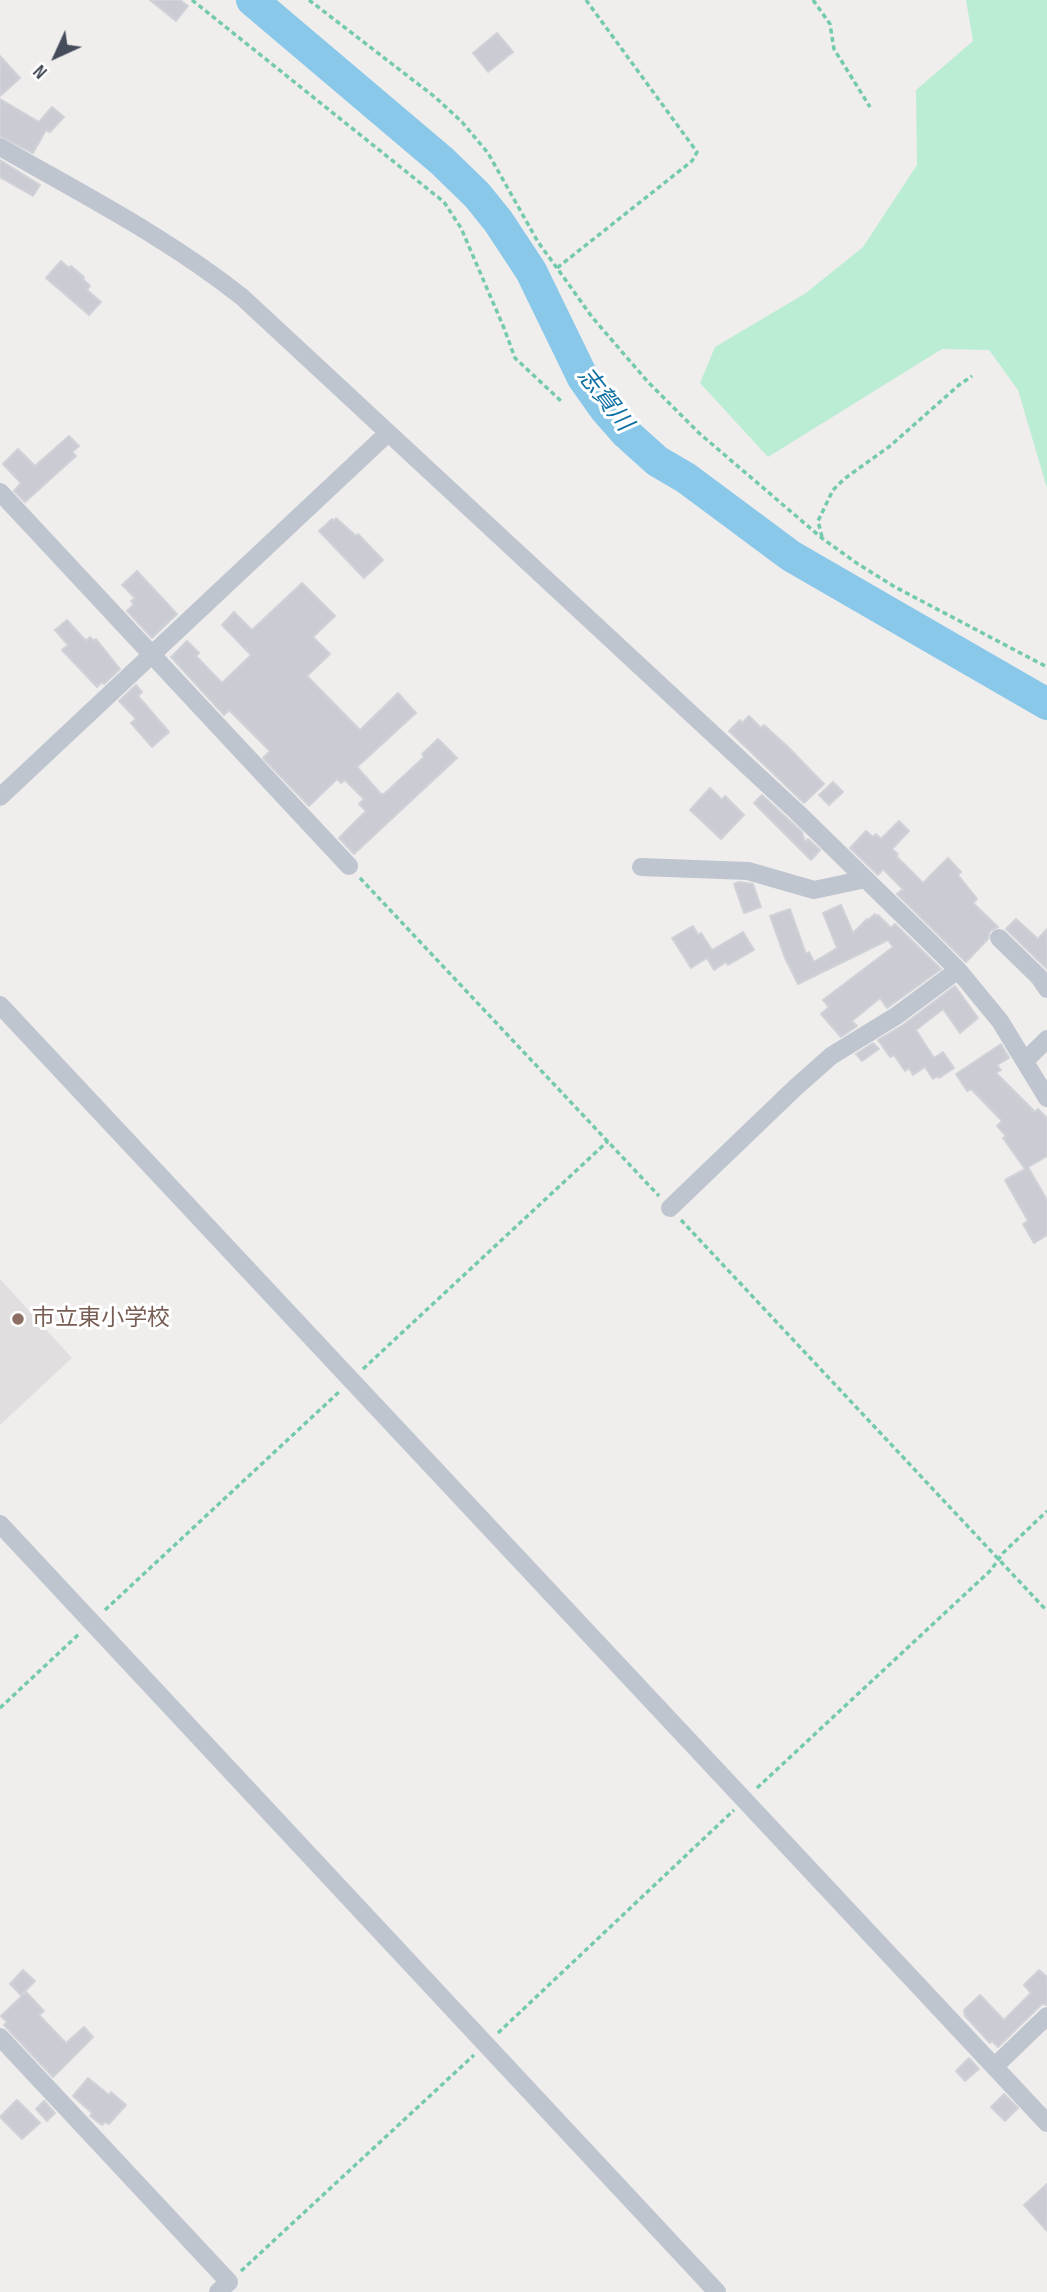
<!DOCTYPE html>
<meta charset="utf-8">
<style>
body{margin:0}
#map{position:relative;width:1047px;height:2292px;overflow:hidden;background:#f0eded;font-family:"Sofia Sans Condensed",sans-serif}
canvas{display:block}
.north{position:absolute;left:21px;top:21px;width:70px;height:70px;-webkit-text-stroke:5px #fff;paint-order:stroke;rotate:225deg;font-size:19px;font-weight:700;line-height:28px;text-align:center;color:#464d5a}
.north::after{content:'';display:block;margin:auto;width:24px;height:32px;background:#464d5a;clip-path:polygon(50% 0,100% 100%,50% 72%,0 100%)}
</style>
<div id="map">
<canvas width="1047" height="2292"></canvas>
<div class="north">N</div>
</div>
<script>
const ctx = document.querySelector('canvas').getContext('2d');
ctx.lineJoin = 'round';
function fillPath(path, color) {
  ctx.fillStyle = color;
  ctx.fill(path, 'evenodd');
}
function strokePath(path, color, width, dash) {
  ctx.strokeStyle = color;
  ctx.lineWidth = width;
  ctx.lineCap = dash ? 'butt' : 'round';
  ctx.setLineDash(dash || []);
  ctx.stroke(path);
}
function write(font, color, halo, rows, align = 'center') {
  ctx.font = font + ' "Sofia Sans Condensed","Noto Sans JP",sans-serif';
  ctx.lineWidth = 6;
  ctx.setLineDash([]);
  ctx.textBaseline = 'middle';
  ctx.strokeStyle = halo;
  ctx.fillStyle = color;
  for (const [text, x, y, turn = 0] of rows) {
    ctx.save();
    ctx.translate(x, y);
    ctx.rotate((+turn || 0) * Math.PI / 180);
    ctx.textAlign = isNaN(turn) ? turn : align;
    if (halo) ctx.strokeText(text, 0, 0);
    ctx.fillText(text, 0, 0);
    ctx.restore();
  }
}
fillPath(new Path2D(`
 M0,1279l72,79 -72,67z`), '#e0dedf');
fillPath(new Path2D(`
 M966,0h81v488l-29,-98 -29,-40 -47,-1 -174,108 -68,-74 15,-36 91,-54 57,-46 54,-82 -1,-75 57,-49z`), '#bbedd5');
strokePath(new Path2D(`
 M252,0l190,161 35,34 21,26 33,50 52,107 22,31 21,24 31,28 29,17 105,78 256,148`), '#89c8e9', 32);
const building = new Path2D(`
 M150,0h30l8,6 -12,15z
 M497,33l16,19 -25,20 -15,-19z
 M0,56l20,22 -20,18z
 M0,99l39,23 13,-15 12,10 -14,15 -4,-2 -13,23 -33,-17z
 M0,160l40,25 -7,11 -33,-19z
 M61,261l8,7 2,-2 13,11 -1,2 7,7 -3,4 14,12 -12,13 -43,-37z
 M69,436l10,10 -7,6 4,4 -51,46 -11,-11 7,-8 -18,-19 15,-15 17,17z
 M336,518l20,18 2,-2 25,26 -19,18 -45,-47 13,-12 2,2z
 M137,571l40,43 -25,24 -25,-27 7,-7 -3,-3 4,-3 -13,-13z
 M302,583l33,33 -22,21 17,17 -23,22 53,54 38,-37 18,20 -59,54 24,27h3l40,-37 -2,-3 16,-15 19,19 -103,96 -15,-16 27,-27 -7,-7 5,-5 -19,-19 -4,3 -4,-4 -28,27 -46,-48 7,-7 -41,-41 -5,5 -53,-58 16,-16 12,12 -3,3 26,27 29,-28 -29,-30 12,-13 18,18z
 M67,620l19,21 4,-4 4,4 2,-2 24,30 -16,15 -2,-2 -5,5 -35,-37 6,-5 -13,-15z
 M136,685l6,7 -4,4 31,36 -17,15 -21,-24 5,-4 -17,-18z
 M749,716l12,12 3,-3 24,22 36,37 -20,19 -75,-72 11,-11 2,3z
 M833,782l10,10 -14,13 -10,-10z
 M710,788l12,12 3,-4 19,19 -23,24 -31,-29z
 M762,795l40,37 3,10 3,-3 12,11 -9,10 -57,-57z
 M899,821l10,10 -17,18 6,5 -2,2 27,27 25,-25 13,14 -3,3 16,20 3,4 -4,4 25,24 -8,4 -2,8 -22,23 -69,-68 6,-5 -20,-20 -5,6 -28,-27 16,-17 7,6 3,-3 5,5z
 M739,882l14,2 8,23 -17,6 -10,-29z
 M841,905l12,28 14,-14 1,1 7,-6 2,3 1,-2 13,13 4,-4 46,45 -54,39 -7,-10 -28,23 5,5 -16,11 -20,-23 8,-7 -6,-7 70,-53 -5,-7 -90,44 -13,-26 -15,-42 20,-7 16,45 3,-2 5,10 23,-14 -14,-35z
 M1016,919l22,20 9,-10v40l-41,-40z
 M693,926l5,9 3,-2 11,17 31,-18 11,18 -26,15 -2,-3 -12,8 -7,-12 -16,10 -19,-30z
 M955,986l23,32 -18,15 -17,-24 -27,21 18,28 9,-6 11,16 -15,10 -1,-2 -5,3 -8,-12 -12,8 -4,-7 -4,3 -11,-16 -4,2 -12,-17 25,-15z
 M873,1043l6,6 -17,12 -6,-7z
 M1001,1044l8,14 -12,7 4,5 -5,3 39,39 3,-3 9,9v38l-19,11 19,33v35l-13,8 -11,-19 5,-3 -23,-41 20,-11 -22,-31 3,-2 -9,-10 5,-5 -31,-32 -4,2 -11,-17z
 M23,1970l12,11 -14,14 -11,-11z
 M1039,1970l8,7v28l-5,-1 -44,43 -6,-6 -2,2 -25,-27 -1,-6 16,-15 24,25 27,-27 -7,-8z
 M26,1992l18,19 -5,4 27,28 18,-16 9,10 -40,40 -49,-52 3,-3 -6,-6z
 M969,2058l10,11 -14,12 -9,-10z
 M88,2078l21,17 2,-3 15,13 -17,19 -4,-2 -3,3 -12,-9 2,-3 -19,-17z
 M1004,2094l14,14 -13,13 -14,-14z
 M17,2100l23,23 -18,16 -22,-22z
 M44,2101l11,12 -8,8 -11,-12z
 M1047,2184v47l-23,-26z`);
fillPath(building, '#cacbd3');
strokePath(building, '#d1d2d8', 2);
strokePath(new Path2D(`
 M192,0l252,202 17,26 43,100 11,30 46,43
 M309,0l126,97 27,25 26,31 50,89 19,26
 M586,0l111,152 -5,9 -135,107 35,49 56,65 51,51 124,106 35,25 37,23 152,80
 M813,0l17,24 4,25 36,58
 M822,537l-4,-16 15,-31 11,-11 46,-33 69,-61 13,-9
 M360,878l299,318
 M681,1220l366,391
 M363,1369l245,-228
 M105,1610l235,-219
 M0,1708l79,-74
 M757,1788l234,-218 12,-17 44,-42
 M498,2033l236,-223
 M241,2271l233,-216`), '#74caac', 3.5, [5, 3.5]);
strokePath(new Path2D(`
 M0,147c82,47 168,91 242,150l555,515 134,131 27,27 42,51 47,77
 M0,492l349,374
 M0,797l388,-364
 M641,867l107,4 66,19 52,-11
 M999,938l40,39 8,12
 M0,1005l1047,1118
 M1025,1061l22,-22
 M670,1208l125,-120 36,-32 65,-40 62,-46
 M0,1524l717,768
 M0,2037l229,245 -11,10
 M995,2066l52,-50`), '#bec5cf', 18);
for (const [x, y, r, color] of [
 [18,1319,7,"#8d6e63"]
]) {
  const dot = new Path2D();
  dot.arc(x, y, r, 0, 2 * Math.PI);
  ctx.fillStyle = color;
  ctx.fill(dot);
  strokePath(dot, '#fff', 2.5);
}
write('23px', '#785e54', '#fff', [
 ["市立東小学校",32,1319]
], 'left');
write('italic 24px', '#0f70a3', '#fff', [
 ["志賀川",604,400,52]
]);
</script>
